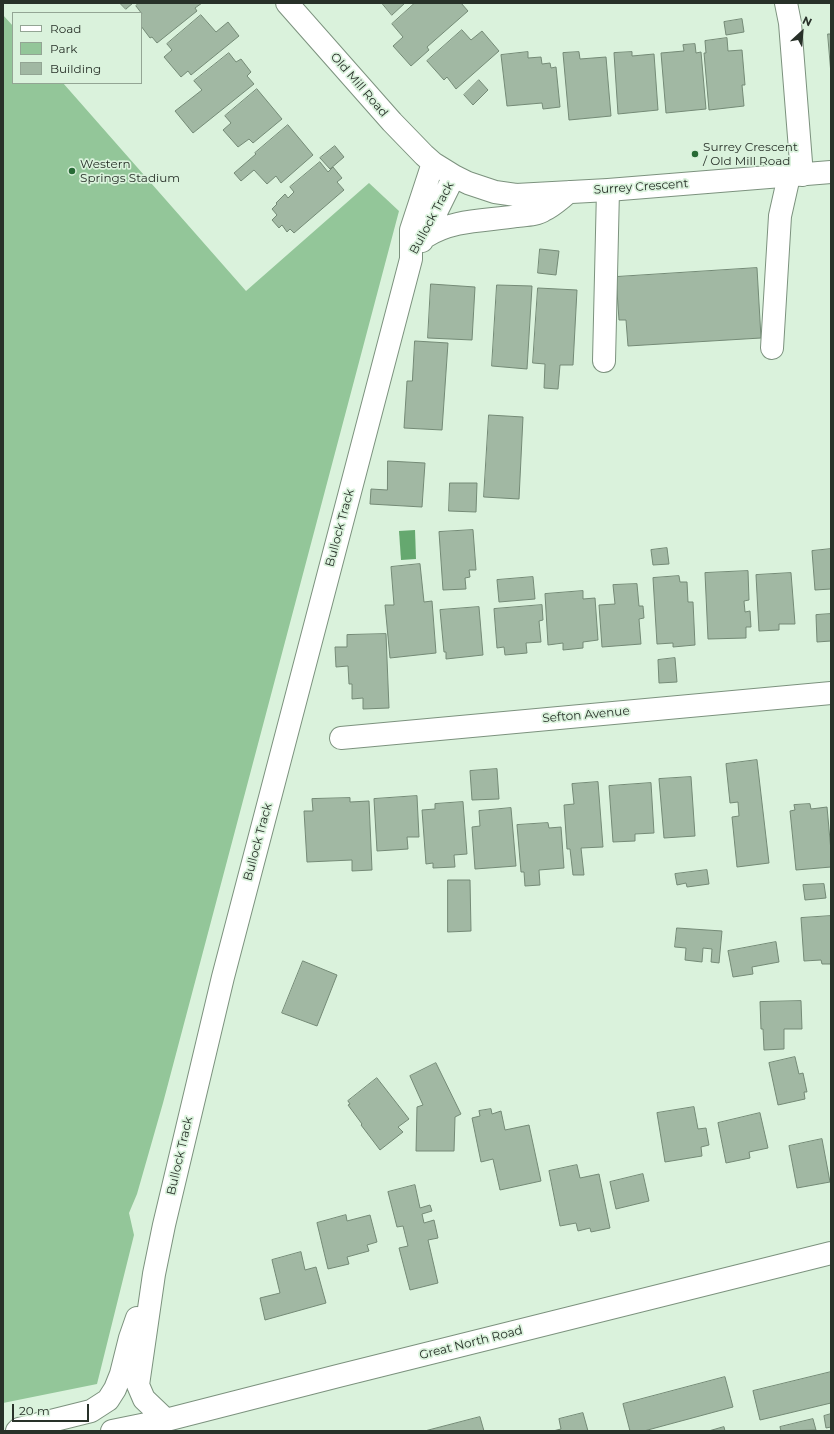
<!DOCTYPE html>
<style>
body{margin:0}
#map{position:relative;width:834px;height:1434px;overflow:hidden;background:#daf2dc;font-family:Montserrat,sans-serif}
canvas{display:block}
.frame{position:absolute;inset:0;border:4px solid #283129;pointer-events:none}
.legend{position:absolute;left:12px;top:12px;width:130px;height:72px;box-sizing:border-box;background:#daf2dc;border:1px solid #93a594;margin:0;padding:5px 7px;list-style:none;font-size:12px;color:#283129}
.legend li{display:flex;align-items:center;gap:8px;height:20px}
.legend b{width:20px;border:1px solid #93a594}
.north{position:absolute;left:782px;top:12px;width:40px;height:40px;-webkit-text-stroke:3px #daf2dc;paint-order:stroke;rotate:26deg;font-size:11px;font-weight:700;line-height:16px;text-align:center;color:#283129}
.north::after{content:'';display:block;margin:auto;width:14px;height:18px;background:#283129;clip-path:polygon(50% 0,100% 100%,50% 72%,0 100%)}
.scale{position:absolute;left:12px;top:1404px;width:77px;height:18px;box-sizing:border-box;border:2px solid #283129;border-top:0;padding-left:5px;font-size:12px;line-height:14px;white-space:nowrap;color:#283129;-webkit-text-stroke:3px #daf2dc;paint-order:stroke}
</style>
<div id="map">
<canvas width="834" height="1434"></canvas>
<div class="frame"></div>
<ul class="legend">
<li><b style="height:5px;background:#fff"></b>Road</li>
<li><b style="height:11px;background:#93c699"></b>Park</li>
<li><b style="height:11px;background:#a1b8a3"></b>Building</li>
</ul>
<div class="north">N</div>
<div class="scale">20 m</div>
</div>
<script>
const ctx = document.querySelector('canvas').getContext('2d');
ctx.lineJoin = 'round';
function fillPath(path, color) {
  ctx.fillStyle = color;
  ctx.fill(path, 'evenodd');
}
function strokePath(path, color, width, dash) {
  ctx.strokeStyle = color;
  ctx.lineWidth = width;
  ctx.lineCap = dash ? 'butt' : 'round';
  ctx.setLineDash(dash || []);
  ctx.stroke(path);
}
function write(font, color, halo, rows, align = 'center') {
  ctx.font = font + ' Montserrat,sans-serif';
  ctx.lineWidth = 3.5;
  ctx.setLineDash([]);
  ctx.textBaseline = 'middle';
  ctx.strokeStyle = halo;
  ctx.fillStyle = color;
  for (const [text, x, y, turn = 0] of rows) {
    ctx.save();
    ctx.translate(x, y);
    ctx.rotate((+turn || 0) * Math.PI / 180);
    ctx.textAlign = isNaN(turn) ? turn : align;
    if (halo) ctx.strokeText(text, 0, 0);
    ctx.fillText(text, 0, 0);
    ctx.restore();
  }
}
fillPath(new Path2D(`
 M3,15l10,11v57h50l183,208 123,-108 30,28 -236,892 -26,91 -8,19 5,22 -37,149 -94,19z`), '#93c699');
fillPath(new Path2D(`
 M415,530l1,29 -15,1 -2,-29z`), '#65a86f');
const building = new Path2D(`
 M120,3h13l-7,6z
 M139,3h63l-7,5 2,3 -40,32 -5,-6 -2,1 -9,-12v-11l1,-1 -6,-8z
 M382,3h23l-13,12z
 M415,3h46l7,8 -41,36 2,3 -18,16 -18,-20 10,-9 -11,-13z
 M201,15l15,17 12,-10 11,14 -48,39 -3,-4 -7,6 -17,-20 8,-7 -5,-6z
 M742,19l2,13 -18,3 -2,-13z
 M462,30l9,10 11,-9 17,20 -43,38 -9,-12 -3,3 -17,-19z
 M828,34h3v40z
 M727,38l1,13 14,-1 3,35h-3l2,21 -35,4 -5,-57h2l-1,-12z
 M695,44l1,9 5,-1 5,57 -40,4 -5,-60 23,-2 -1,-6z
 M528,52v6l13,-1 1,7 8,-1 1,5 5,-1 4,40 -17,2 -1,-6 -35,3 -6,-51z
 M579,52l1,7 26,-2 5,59 -42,4 -6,-67z
 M632,52v4l22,-2 4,56 -40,4 -4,-61z
 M229,53l7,9 5,-3 10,13 -4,4 7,8 -61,49 -18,-22 27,-21 -8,-9z
 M479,80l9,10 -15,15 -9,-10z
 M257,89l25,30 -29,24 -4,-4 -11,8 -15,-17 8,-7 -6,-7z
 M288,125l25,30 -32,28 -5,-7 -9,8 -13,-14 -13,11 -7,-8 22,-19 -1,-1z
 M335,146l9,11 -14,12 -10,-11z
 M320,162l8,10 5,-5 9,11 -5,4 7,8 -50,43 -4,-4 -3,3 -5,-7 -3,3 -7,-8 5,-5 -5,-6 5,-5 -1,-1 9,-9 3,4 6,-6 -4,-5z
 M540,249l19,2 -3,24 -18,-2z
 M757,268l4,70 -133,8 -2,-26h-7l-3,-43z
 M431,284l44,3 -3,53 -44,-2z
 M497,285l35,1 -5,83 -35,-3z
 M538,288l39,2 -4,75h-13l-2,24 -14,-1 1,-24 -12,-1z
 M415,341l33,2 -6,87 -38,-2 3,-47h5z
 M489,415l34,2 -4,82 -35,-2z
 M388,461l37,2 -3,44 -52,-3 1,-15 16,1z
 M450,483h27l-1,29 -27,-1z
 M473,530l3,40h-7l1,7 -5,1 1,11 -23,1 -4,-58z
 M667,548l2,16 -16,1 -2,-15z
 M831,549v40l-16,1 -3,-39z
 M420,564l4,38 8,-1 4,52 -46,5 -5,-53h9l-3,-38z
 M748,571l1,29 -5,1 1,11 5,-1 1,16h-5v11l-38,1 -3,-66z
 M791,573l4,51h-16v6l-20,1 -3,-56z
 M679,576l1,6h7l1,20h5l2,43 -22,2v-4l-16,1 -4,-66z
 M533,577l2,22 -36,3 -2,-22z
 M637,584l2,22h4l1,12 -5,1 2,25 -39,3 -3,-42 16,-1 -2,-19z
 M583,591v8l12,-1 3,42 -15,2v6l-20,2v-7l-15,2 -3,-51z
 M542,605l1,15 -4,1 2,21 -15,1 1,10 -22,2 -1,-8 -7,1 -3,-39z
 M479,607l4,48 -37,4v-7h-2l-4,-42z
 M831,614v27l-14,1 -1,-27z
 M386,634l3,74 -26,1v-11l-11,1v-15h-3l-1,-18 -12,1 -1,-20h12v-12z
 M675,658l2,24 -18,1 -1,-23z
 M757,760l12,103 -32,4 -5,-50 7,-1 -1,-14 -8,1 -4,-39z
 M497,769l2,30 -27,1 -2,-29z
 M691,777l4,59 -31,2 -5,-59z
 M598,782l5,65 -22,1 3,27h-11l-3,-26h-3l-3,-44 10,-1 -2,-20z
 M651,783l3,50 -19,1v7l-22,1 -4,-56z
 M417,796l2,41h-12l1,12 -31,2 -3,-52z
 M350,798v4l19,-1 3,69 -20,1v-11l-45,2 -3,-51h9l-1,-12z
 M463,802l4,52 -13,1 1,12 -22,1v-5l-7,1 -4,-54 13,-1v-5z
 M810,804l1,5 16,-2 4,44v16l-35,3 -6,-59 5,-1 -1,-5z
 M511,808l5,58 -41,3 -3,-42 8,-1 -1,-15z
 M548,823l1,5 12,-1 3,41 -25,2 1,15 -15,1 -1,-14h-3l-4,-47z
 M707,870l2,14 -22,3 -1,-4 -9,2 -2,-11z
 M448,880h22l1,51 -23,1z
 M824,884l2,14 -21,2 -2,-15z
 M831,916v48h-9l-1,-4 -17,1 -3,-43z
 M677,928l45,3 -3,32 -8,-1 1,-13 -9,-1 -1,14 -17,-2 1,-12 -11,-1z
 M776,942l3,20 -27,5 1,7 -20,3 -5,-26z
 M303,961l34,14 -20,51 -35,-13z
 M801,1001l1,28h-18v20l-20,1 -1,-21h-2l-1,-27z
 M795,1057l4,17 4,-1 4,19h-3l1,7 -27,6 -9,-42z
 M436,1063l25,51 -6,3 -1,34h-38l1,-44 6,-2 -13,-29z
 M377,1078l32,41 -11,8 5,5 -23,18 -19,-25 1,-1 -14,-19 2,-1 -2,-3z
 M694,1107l4,22 8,-1 3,17 -8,2 1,9 -37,6 -8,-49z
 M491,1109l1,5 9,-3 4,19 24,-5 12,56 -41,9 -7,-31 -12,3 -9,-44 8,-2 -1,-5z
 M760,1113l8,35 -19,4 1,6 -24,5 -8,-40z
 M822,1139l8,43 -33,6 -8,-42z
 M577,1165l3,13 19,-4 11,54 -19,4 -1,-4 -12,3 -2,-8 -16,3 -11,-55z
 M643,1174l6,27 -33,8 -6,-27z
 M415,1185l5,23 10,-3 2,6 -10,3 2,9 10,-3 4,18 -10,2 10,43 -28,7 -11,-42 9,-2 -5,-20 -6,1 -9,-35z
 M346,1215l1,6 23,-6 7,27 -10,3 2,6 -22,6 2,7 -21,5 -11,-46z
 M301,1252l4,18 11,-3 10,36 -61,17 -5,-22 20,-5 -8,-33z
 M831,1372v31l-71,17 -7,-29z
 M725,1377l8,30 -89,24h-14l-7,-27z
 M583,1413l5,18h-35l8,-2 -2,-10z
 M831,1414v13l-5,1 -2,-12z
 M480,1417l4,14h-59z
 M813,1419l3,11 -35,1 -1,-4z
 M724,1427l1,4h-16z`);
fillPath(building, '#a1b8a3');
strokePath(building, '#748a76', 1);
const minor = new Path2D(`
 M786,3l4,20 12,152
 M772,348l8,-132 9,-40
 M604,361l4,-171
 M341,738l490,-45`);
const major = new Path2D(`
 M287,3l105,119 32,33 9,8 21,13 14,7 27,9 21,3 92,-5 223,-18
 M425,237c28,-18 61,-16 92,-21 9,-1 20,-1 27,-6 9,-4 17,-12 25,-18
 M422,241l32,-65
 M166,1420l-22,-21 -6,-14 16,-111 10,-49 59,-248 188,-718v-29l22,-67
 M17,1431l2,-2 72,-18 17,-11 7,-11 6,-15 9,-36 7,-20
 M112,1431l54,-11 172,-44 493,-123`);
strokePath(minor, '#7c927e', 24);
strokePath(major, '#7c927e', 24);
strokePath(minor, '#fff', 22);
strokePath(major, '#fff', 22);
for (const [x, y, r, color] of [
 [695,154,4,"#276a35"],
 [72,171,4,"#276a35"]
]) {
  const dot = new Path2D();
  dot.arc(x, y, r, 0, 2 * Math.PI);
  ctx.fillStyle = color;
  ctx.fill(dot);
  strokePath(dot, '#daf2dc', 1.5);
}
write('12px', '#283129', '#daf2dc', [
 ["Old Mill Road",359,85,49],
 ["Surrey Crescent",641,187,-4],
 ["Bullock Track",432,218,-62],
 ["Bullock Track",340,528,-75],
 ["Sefton Avenue",586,715,-5],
 ["Bullock Track",258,842,-75],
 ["Bullock Track",180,1156,-77],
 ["Great North Road",471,1343,-14]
]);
write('12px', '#283129', '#daf2dc', [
 ["Surrey Crescent",703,147],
 ["/ Old Mill Road",703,161],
 ["Western",80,164],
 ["Springs Stadium",80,178]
], 'left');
</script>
